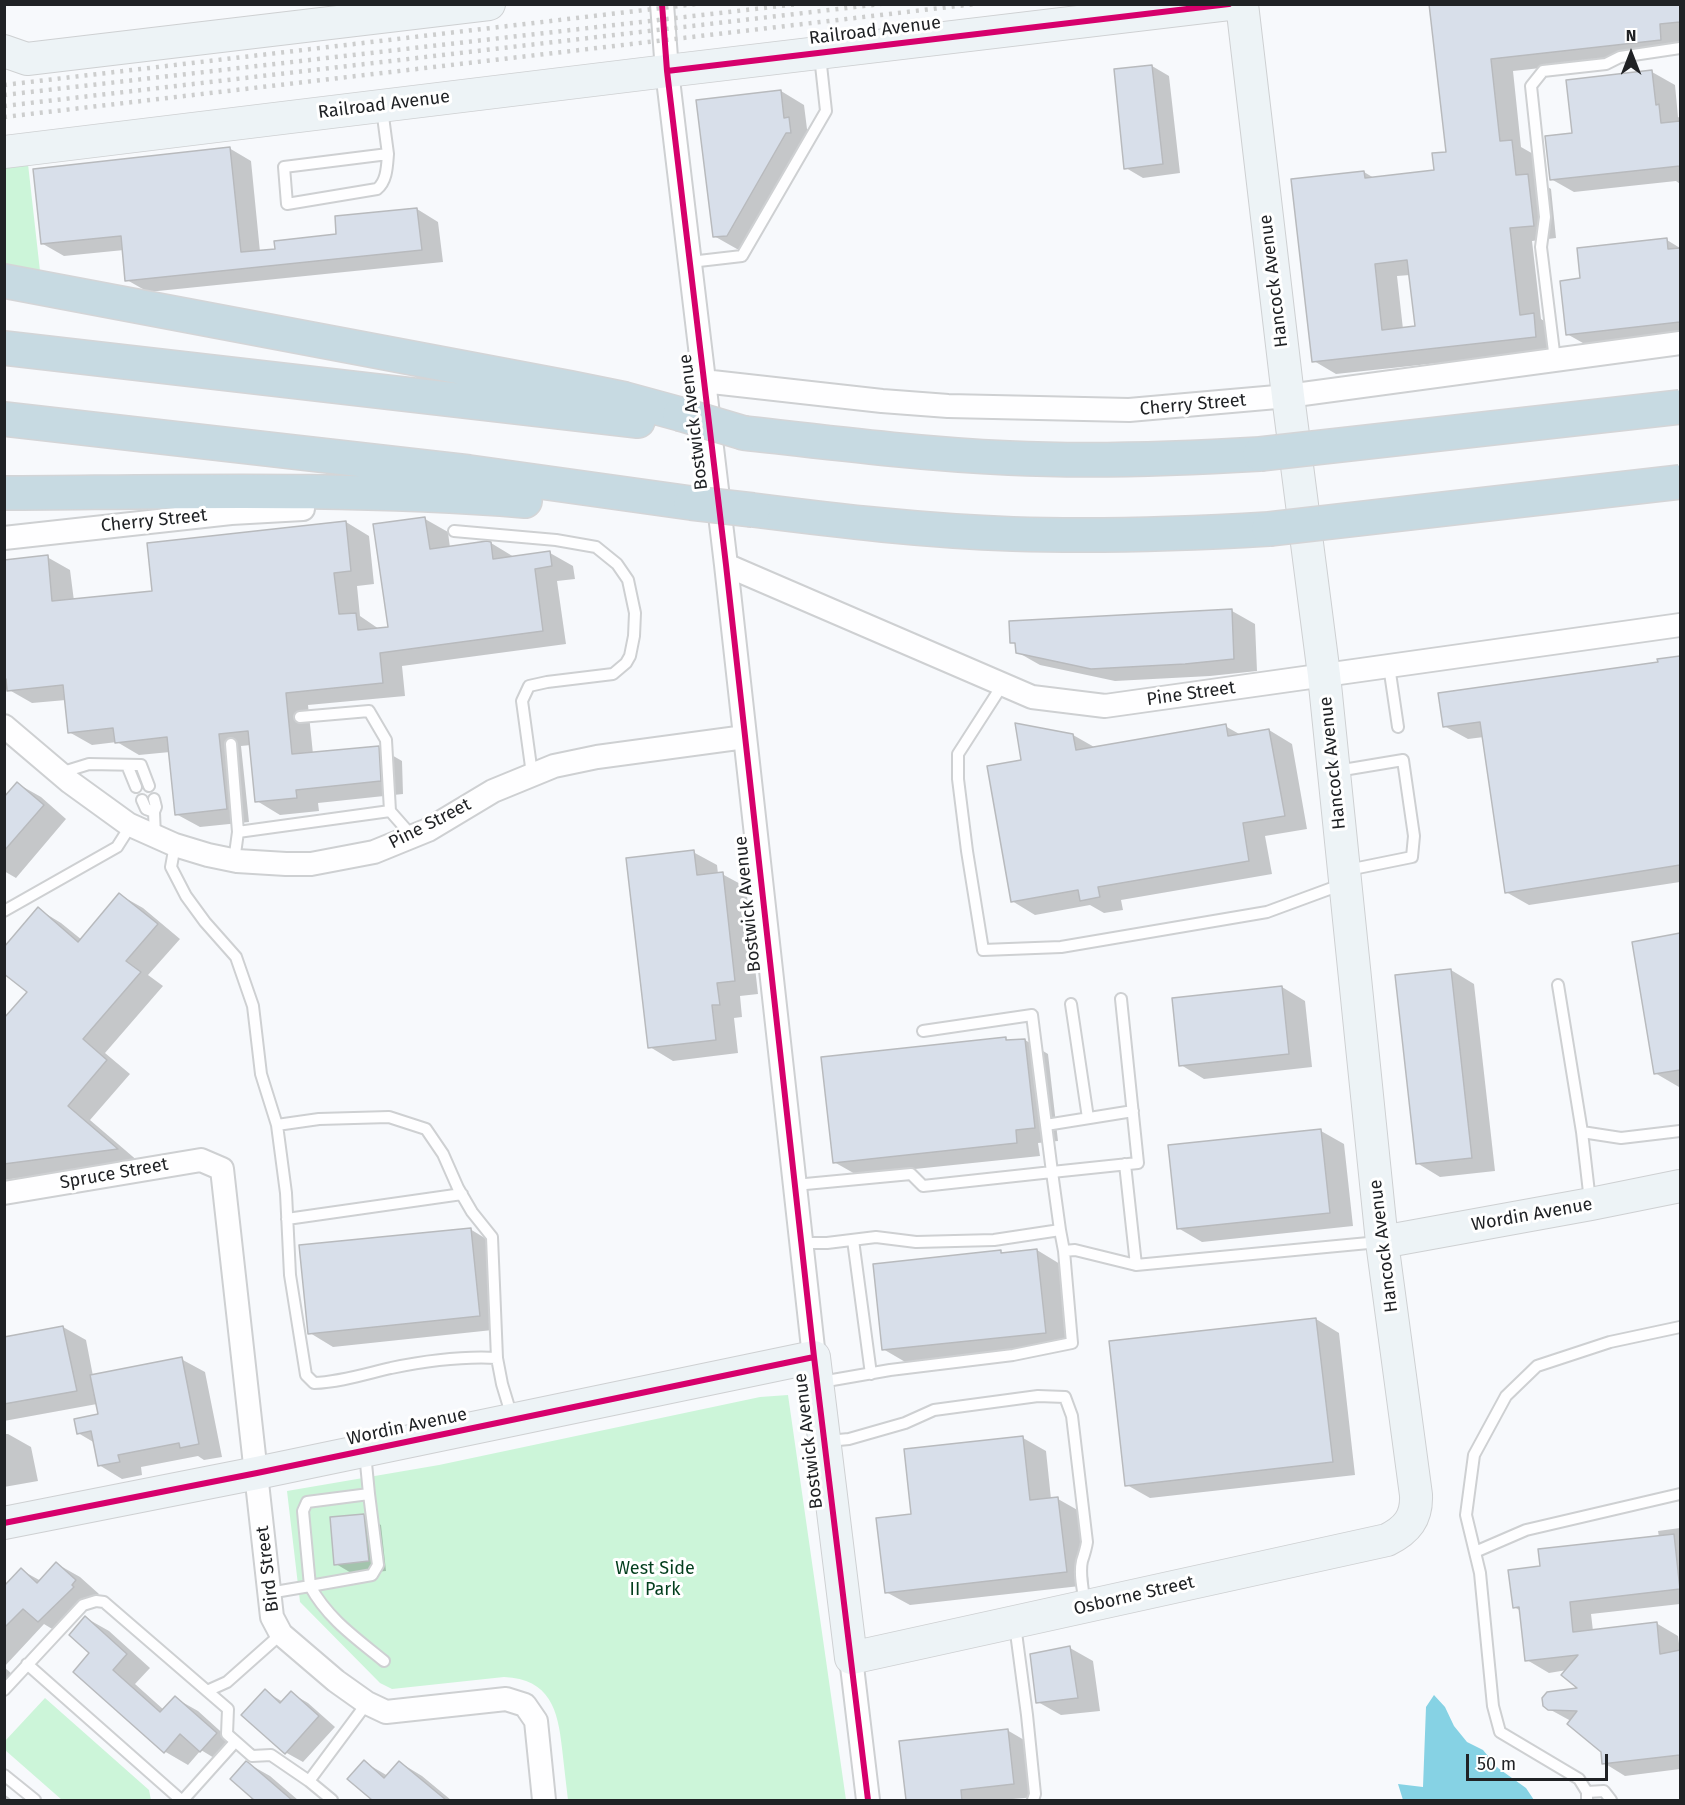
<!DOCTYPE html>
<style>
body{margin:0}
#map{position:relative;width:1685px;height:1805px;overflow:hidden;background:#f7f9fc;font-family:"Fira Sans",sans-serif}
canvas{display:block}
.frame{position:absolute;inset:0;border:6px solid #202225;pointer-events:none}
.north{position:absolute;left:1601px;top:24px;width:60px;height:60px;-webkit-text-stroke:4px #fff;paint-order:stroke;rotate:0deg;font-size:16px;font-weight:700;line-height:24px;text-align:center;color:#202225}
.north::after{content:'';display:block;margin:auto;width:21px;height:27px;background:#202225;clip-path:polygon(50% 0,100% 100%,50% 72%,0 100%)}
.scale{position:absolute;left:1466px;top:1754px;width:142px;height:27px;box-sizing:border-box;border:3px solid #202225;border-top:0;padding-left:8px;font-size:18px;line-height:21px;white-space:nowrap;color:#202225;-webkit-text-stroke:4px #fff;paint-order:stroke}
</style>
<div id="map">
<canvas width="1685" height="1805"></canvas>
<div class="frame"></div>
<div class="north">N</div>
<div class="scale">50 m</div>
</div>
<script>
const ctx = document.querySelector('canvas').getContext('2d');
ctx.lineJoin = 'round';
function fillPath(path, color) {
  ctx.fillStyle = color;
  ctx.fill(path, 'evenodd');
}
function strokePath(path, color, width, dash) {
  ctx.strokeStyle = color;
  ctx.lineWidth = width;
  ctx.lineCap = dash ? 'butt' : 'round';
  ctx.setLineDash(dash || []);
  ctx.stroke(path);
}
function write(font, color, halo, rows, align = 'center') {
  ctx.font = font + ' "Fira Sans",sans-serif';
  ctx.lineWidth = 6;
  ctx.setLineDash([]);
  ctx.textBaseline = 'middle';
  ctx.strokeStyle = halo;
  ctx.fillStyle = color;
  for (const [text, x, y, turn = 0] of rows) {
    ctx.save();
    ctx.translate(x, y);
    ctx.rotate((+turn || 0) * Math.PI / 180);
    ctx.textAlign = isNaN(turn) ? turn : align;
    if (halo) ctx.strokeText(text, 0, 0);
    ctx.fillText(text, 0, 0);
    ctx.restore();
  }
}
fillPath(new Path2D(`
 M28,164l12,107 -35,-7v-96z
 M788,1395l58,405h-278c-2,-17 -4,-34 -6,-52 -4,-38 -12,-69 -58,-71l-112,12 -12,-6 -80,-81 -13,-111 152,-26 321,-68z
 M45,1698l104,92 2,10h-89l-57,-50v-9z`), '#ccf5d9');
fillPath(new Path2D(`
 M1434,1695l11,12 9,19 13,16 16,8 15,18 28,20 8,12h-131l-5,-16 25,3 3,-80z`), '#86d2e4');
fillPath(new Path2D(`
 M1431,4h249v49l-167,18 8,76 14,8 3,26 13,8 5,49 -24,3 9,78 15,9 3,22 -223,24 -22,-13 50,-189 10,6 62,-7 12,-18zM1410,275l6,52 -13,2 -6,-53z
 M1152,66l17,10 11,97 -37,5 -17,-10z
 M1652,72l23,13 3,32 2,1v66l-4,-3 -102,11 -23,-13 23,-45z
 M781,91l23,14 3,24 5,3 1,13h-4l-59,104h-13l-23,-13z
 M229,148l22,13 9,91 16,-2 62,-14 79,-27 21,13 5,40 -295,30 -21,-12 -3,-30 -60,6 -21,-12z
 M1667,240l13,8v89l-90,10 -23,-13 15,-54z
 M425,519l23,13 2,16 41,-5 23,14 36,-4 23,13 2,13 -18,2 9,63 -164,22 3,30 -97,9 5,49 65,-7 24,14 1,33 -85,9 1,8 -39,4 -23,-14 -6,-56 -10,1 8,76 -49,5 -24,-13 -6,-62 -31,3 -22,-13 -25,3 -23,-13 -3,-32 -34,3 -28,-16v-126l43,-4 23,13 4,31 80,-8 192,-71 23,14 5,48 -17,2 3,30 19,13 10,-1z
 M1232,611l23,13 2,47 -47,5 -95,5 -75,-16 -23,-13v-7l-5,-3z
 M1680,657v225l-151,23 -23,-13 -22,-155 -16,2 -24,-13 215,-63v-3z
 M1225,726l16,9 28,-5 23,14 15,85 -42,7 7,38 -151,26 2,10 -19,3 -14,-8 -55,10 -23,-14 11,-140 50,-26 23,13z
 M18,784l23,13 25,22 -50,59 -12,-7v-72z
 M693,852l24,13 1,9h4l24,13 12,107 -18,2 2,21 -8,1 4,35 -65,8 -23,-14z
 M120,895l23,13 37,31 -32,36 15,11 -58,67 25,21 -40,46 49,42 -135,18v-160l25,-28 9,-83 23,14 21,17z
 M1680,935v151l-1,1 -24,-14 -21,-130z
 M1451,970l23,14 21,187 -55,6 -23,-14z
 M1282,987l23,14 7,66 -108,12 -23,-14z
 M1005,1039l5,3 15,-2 23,14 10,87 -20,2 2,13 -183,19 -23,-13z
 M1321,1131l23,13 9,82 -151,16 -24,-14z
 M470,1229l23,14 9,86 -169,18 -23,-14z
 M1037,1250l23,14 9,81 -162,18 -24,-14 117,-97 4,2z
 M1316,1319l23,14 16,142 -205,23 -23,-13z
 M63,1327l23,13 7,36 88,-17 24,13 17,85 -18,3 -6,-4 -57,11 1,8 -20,4 -23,-14 -4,-22 -17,-10 21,-18 -2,-11 -93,17v-46z
 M4,1434h4l23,13 7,34 -34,6z
 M1023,1438l23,13 5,48h7l23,13 8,73 -179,20 -24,-13 27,-77z
 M364,1515l17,10 5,46 -33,3 -17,-10z
 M1680,1528v76l-89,10 2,17 63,-8 22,13 2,15v118l-55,7 -21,-13 -2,-12 -31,-30 -22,-12 31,-20 -13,-19 -18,3 -22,-13 -6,-49 -7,-4 28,-40 117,-30 -1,-6z
 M57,1564l23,13 19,17 -5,5 2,2 -34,34 -18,-11 -40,43v-79l17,-18 20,11z
 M86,1618l23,13 41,37 -15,16 29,26 11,-12 23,13 41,37 -15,16 -23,-14 -13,15 -24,-14 -73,-98z
 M1070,1648l23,13 7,50 -39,4 -23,-13z
 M4,1667l16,14 -16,18z
 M265,1691l18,11 8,-9 17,10 27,24 -32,35 -18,-10z
 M1007,1730l24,14 5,53 -35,3h-94l-6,-58z
 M364,1762l24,14 11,-14 23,14 29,24h-77l-25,-21z
 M247,1763l23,13 28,24h-48l3,-3z
 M4,1794l8,6h-8z`), '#0003');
const building = new Path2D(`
 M1429,4h251v18l-20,2 1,16 -170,19 9,82 12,-1 4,35 12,-1 6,52 -24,2 10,87 14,-2 2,24 -224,25 -21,-183 73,-8 1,7 69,-8 -2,-17 14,-1zM1407,260l8,66 -33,4 -7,-66z
 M1152,65l11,99 -39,5 -10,-100z
 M1652,70l4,35 3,-1 2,19 19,-2v45l-130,14 -5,-44 27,-3 -6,-53z
 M781,90l3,28 5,-1 2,16h-5l-59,103 -14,1 -17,-137z
 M230,147l11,105 34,-3 -1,-8 62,-7 -1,-18 82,-8 5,42 -297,31 -4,-45 -80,8 -8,-75z
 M1667,238l1,11 12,-1v74l-114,13 -6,-54 20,-3 -3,-30z
 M425,517l5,32 57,-8 4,1 2,17 57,-8 2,15 -17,3 8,62 -163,22 3,30 -97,10 6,61 87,-8 2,35 -85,9 1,8 -42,4 -7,-71 -29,3 8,75 -52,6 -8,-78 -52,6 -2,-15 -45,5 -5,-48 -56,6 -1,-12 -2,1v-120l44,-5 4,46 100,-10 -5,-48 199,-22 5,50 -17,2 5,41 17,-1 2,17 30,-3 -15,-103z
 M1232,609l2,50 -49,5 -94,5 -75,-16 -1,-10h-5l-1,-22z
 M1680,656v209l-175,28 -25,-171 -37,5 -5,-34 220,-31 -1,-3z
 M1015,723l58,11 3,16 150,-26 2,12 41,-7 16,87 -42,7 6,38 -151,26 2,10 -20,4 -2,-11 -67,12 -24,-136 34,-6z
 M17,782l27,23 -40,46v-54z
 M694,850l3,25 26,-3 12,109 -18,2 3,22h-8l4,35 -68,8 -22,-190z
 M119,893l39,31 -32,37 15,11 -58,67 24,21 -39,46 50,43 -114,15v-146l23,-26 -23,-18v-27l34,-40 40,35z
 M1680,933v137l-26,4 -22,-132z
 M1451,969l21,189 -56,6 -21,-189z
 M1282,986l7,68 -110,12 -7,-68z
 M1006,1037v3l19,-1 10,89 -19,2 1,13 -184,20 -12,-106z
 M1321,1129l9,84 -153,16 -9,-84z
 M471,1228l9,88 -172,18 -9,-89z
 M1037,1249l9,84 -164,17 -9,-86 128,-14v3z
 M1316,1318l17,144 -208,24 -16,-145z
 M63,1326l14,65 -73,13v-67z
 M182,1357l17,87 -19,4 -1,-5 -61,12 2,7 -22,4 -7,-35 -14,3 -3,-15 24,-5 -8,-39z
 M1023,1436l7,64 28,-3 9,75 -182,21 -9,-75 35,-4 -7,-65z
 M364,1514l5,47 -35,4 -4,-48z
 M1674,1534l6,55 -110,13 3,30 84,-10 3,32 20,-4v105l-78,9 -1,-12 -34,-28 10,-13 -29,-1 -5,-4 -1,-8 5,-6 30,-4 -16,-13 17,-20 -53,6 -6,-54 -6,1 -5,-38 32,-4 -2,-17z
 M56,1562l20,18 -4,5 2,2 -36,35 -15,-13 -19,19v-42l17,-18 16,15z
 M85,1616l42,38 -14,16 47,42 15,-16 42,37 -17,19 -20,-18 -16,19 -91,-81 16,-19 -20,-18z
 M1070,1646l8,52 -42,5 -6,-49z
 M265,1689l15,14 11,-12 28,25 -34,38 -44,-39z
 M1008,1729l6,55 -53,6 1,10h-56l-7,-59z
 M364,1760l20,18 15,-17 47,39h-74l-25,-21z
 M246,1761l3,2 43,37h-38l-24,-21z`);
fillPath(building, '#d8dfea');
strokePath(building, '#b8babd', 1.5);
const lane = new Path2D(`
 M382,109l6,45 -104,13 3,37 90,-15c10,-8 10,-23 11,-35
 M690,262l52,-6 84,-145 -6,-55
 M1555,360l-14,-113 4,-30 -14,-131 12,-15 63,-7 14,-7 60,-9
 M454,531l102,9 40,7 21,17 11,16 7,33 -1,23 -4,20 -4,7 -13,11 -66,8 -18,4 -7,15 10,73
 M1389,666l9,61
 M1003,684l-45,70v25l9,72 16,99 78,-3 206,-35 76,-28
 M300,717l69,-6 17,29 4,71
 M231,744l7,88
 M127,765l9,22
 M1337,771l66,-11 11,76 -2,21 -64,13
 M60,773l29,-9 52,1 8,21
 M154,799l2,8 -2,5 1,25
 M142,800l4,9 8,3
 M175,845l-4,22 15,29 19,26 31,35 17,49 8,68 16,51 9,68 4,82 16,100 8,8c26,-1 51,-9 77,-15 34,-7 71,-12 106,-10l5,26 10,33
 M234,861l4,-29 152,-21 22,25
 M4,911l113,-64 14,-22
 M1558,985l24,147 39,6 59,-7
 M1071,1004l17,114
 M923,1031l109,-16 20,157 86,-9 -17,-164
 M277,1125l42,-6 70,-2 37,12 17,25 15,34 14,24 20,25 5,121
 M1046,1125l87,-14
 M1582,1132l8,69
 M1125,1164l11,101
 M795,1185l116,-11 12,12 129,-14 8,58
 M287,1219l175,-25
 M853,1240l18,134
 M801,1243h26l49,-6 40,5 78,-2 66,-10 4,21 8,92 -59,12 -123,15 -69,12
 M1064,1251l11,-1 61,15 243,-23
 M828,1441l21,-2 56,-16 29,-13 104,-14 27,1 7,19 15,126c-1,7 -3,13 -5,19 -3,13 1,29 3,42
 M369,1494l9,71 -6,10 -62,11c18,33 46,52 74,75
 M1475,1552l51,-22 154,-36
 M269,1593l41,-7 -7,-75 4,-9 62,-8 -4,-41
 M1015,1625l12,90 8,79 -2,6
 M27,1664l154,136
 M4,1690l79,-85 13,-4 8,1 124,107 -1,25 25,22 19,-1 38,26 23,19
 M207,1691l20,-9 54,-48
 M4,1775l31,25
 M309,1781l58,-78
 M1587,1792l17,-1 7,9
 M183,1800l52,-58
 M1587,1800v-8l-8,-13 -79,-47 -7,-26 -13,-133 -14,-58 8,-60 32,-59 31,-30 73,-24 70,-15`);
const street = new Path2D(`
 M662,4l5,67 59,494 88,792
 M703,381l179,20 66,5 181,4 159,-14 392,-53
 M4,538l227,-25 72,-4
 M726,565l306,132 73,9 575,-81
 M4,726l66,56 58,42 47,21 33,10 29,6 49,3h25l63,-12 54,-22 65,-39 61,-25 43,-9 148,-20
 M4,1193l197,-33 21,9 50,448 9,17 55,47 31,22 19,9 120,-13 19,6 11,16 8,79
 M851,1658l17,142`);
const secondary = new Path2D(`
 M4,51l23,8 462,-55
 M4,152l663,-81 562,-67
 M1382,1242l209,-38 89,-18
 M4,1523l253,-50 557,-116 37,301 536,-118c20,-10 30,-22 29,-45l-34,-253 -58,-567 -36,-279 -46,-392`);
const highway = new Path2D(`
 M4,281l567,107 54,11 55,15
 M4,348l634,73
 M4,419l465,53 222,31
 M744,433c88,10 176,21 265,25 83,4 168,1 251,-4
 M4,493c174,-1 348,-6 521,8
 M753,510c87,11 173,21 260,24 86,3 171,0 256,-5`);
strokePath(lane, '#ced0d2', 14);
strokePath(street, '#ced0d2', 26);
strokePath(secondary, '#ced0d2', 34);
strokePath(highway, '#d4d5d7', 36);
strokePath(lane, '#fefeff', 10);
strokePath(street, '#fefeff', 22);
strokePath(secondary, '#edf3f6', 32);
strokePath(highway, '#c7dae2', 33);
strokePath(new Path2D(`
 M4,85l692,-81
 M4,95l794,-91
 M4,106l877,-102
 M4,117l971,-113`), '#cdcece', 4.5, [3, 6]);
const highwayBridge = new Path2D(`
 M680,414l64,19
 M1260,454l420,-47
 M691,503l62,7
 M1269,529l411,-47`);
strokePath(highwayBridge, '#d4d5d7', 36, []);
strokePath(highwayBridge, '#c7dae2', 33);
strokePath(new Path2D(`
 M662,4l5,67 59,494 88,792 54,443
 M667,71l562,-67
 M4,1523l253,-50 557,-116`), '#d6006c', 6);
write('18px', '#202225', '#fff', [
 ["Railroad Avenue",875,31,-7],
 ["Railroad Avenue",384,105,-7],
 ["Hancock Avenue",1274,281,-97],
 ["Cherry Street",1193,405,-5],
 ["Bostwick Avenue",694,422,-97],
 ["Cherry Street",154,521,-6],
 ["Pine Street",1191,694,-8],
 ["Hancock Avenue",1333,763,-96],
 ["Pine Street",430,824,-27],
 ["Bostwick Avenue",748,904,-96],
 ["Spruce Street",114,1174,-10],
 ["Wordin Avenue",1532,1215,-10],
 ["Hancock Avenue",1384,1246,-97],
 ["Wordin Avenue",407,1427,-12],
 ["Bostwick Avenue",809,1441,-97],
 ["Bird Street",268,1569,-97],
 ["Osborne Street",1134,1596,-13]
]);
write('18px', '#033e1d', '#fff', [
 ["West Side",655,1569],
 ["II Park",655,1590]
]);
</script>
